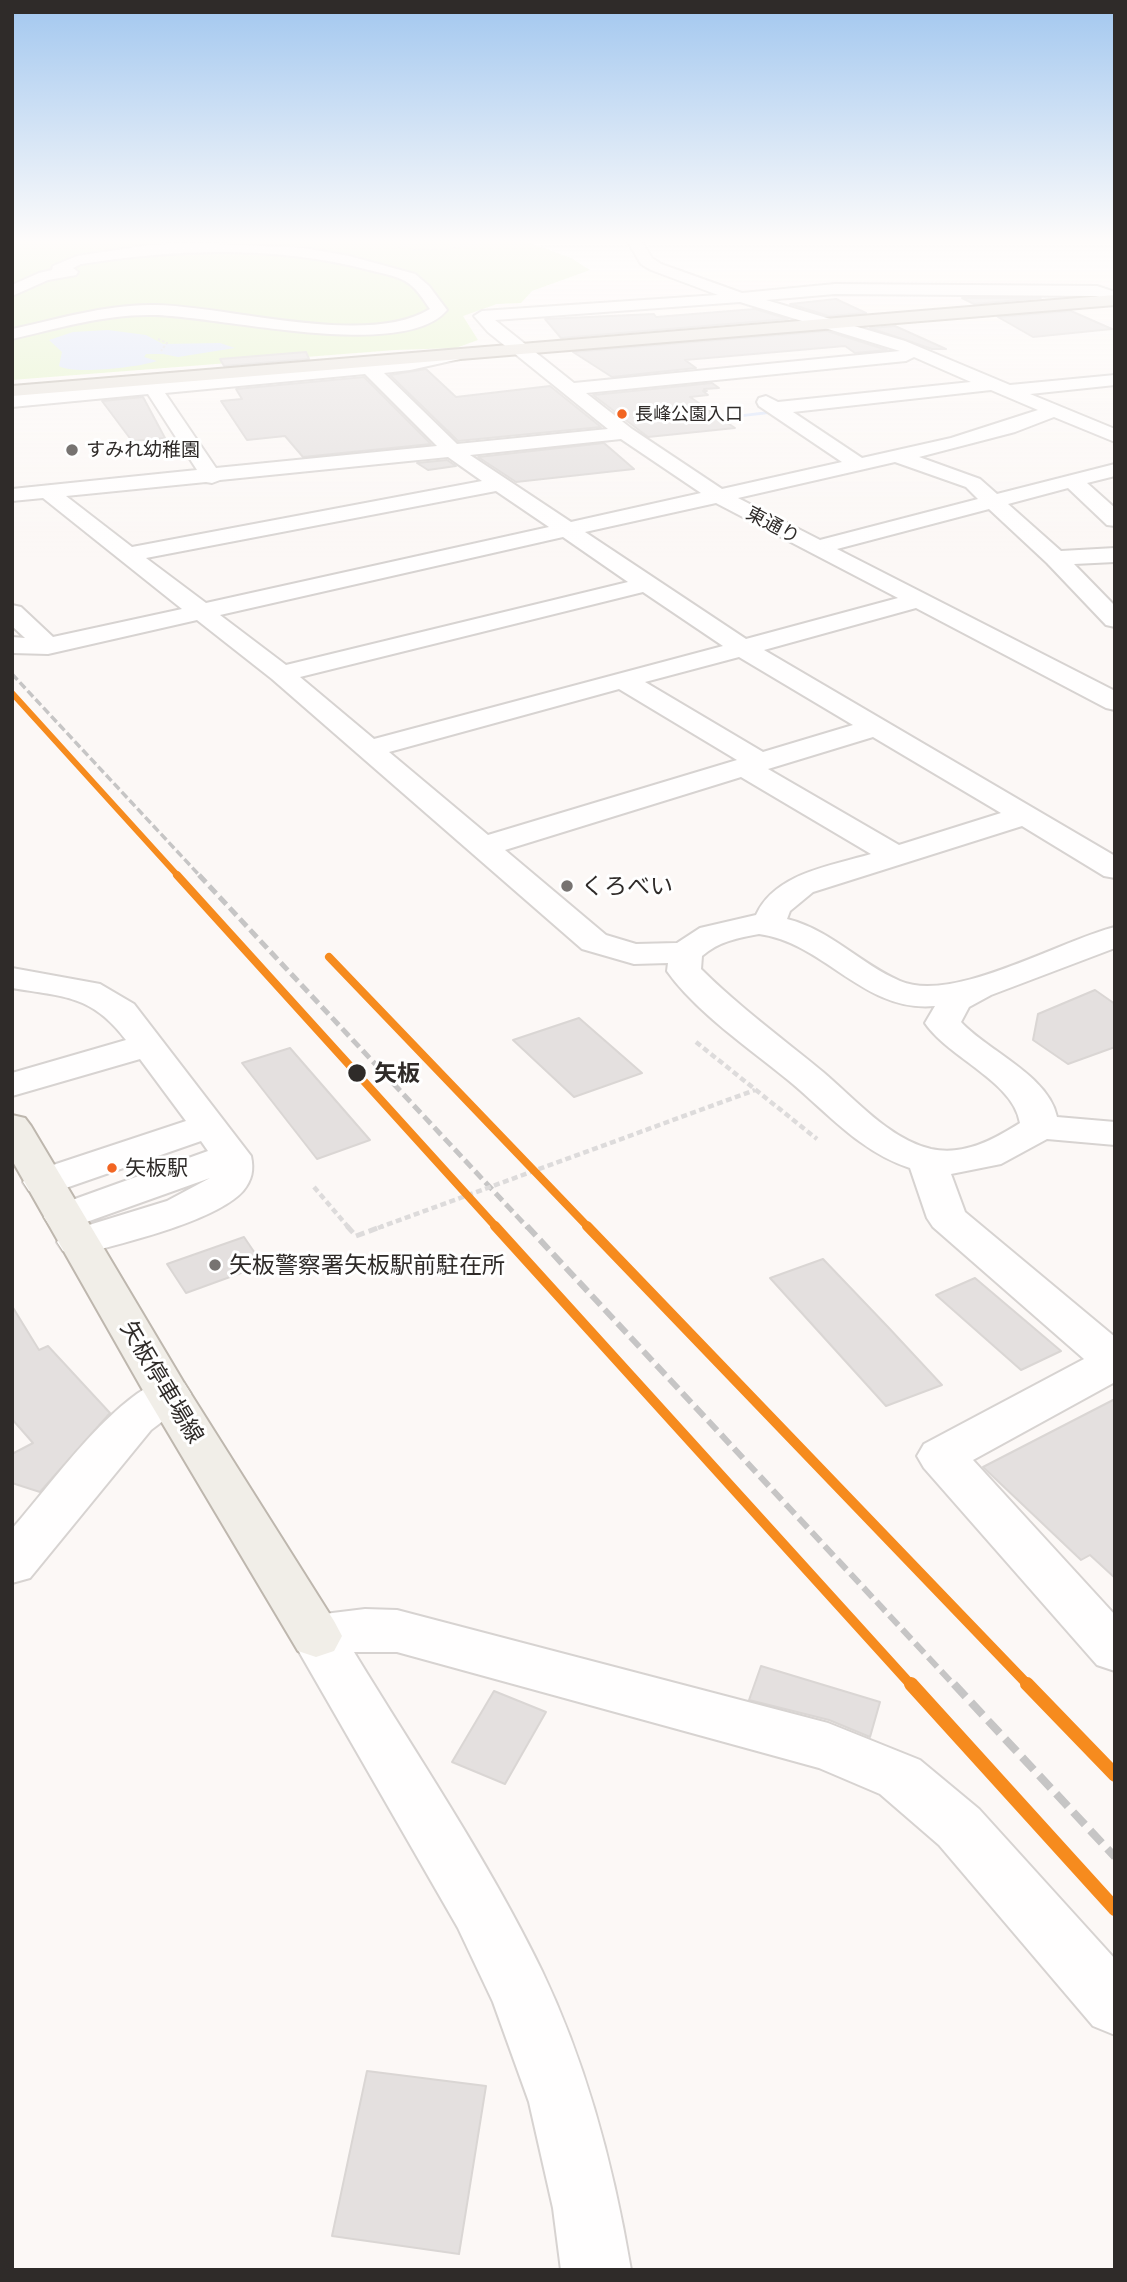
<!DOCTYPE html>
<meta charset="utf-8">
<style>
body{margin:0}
#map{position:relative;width:1127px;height:2282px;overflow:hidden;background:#fcf8f6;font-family:"Exo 2",sans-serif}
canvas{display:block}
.frame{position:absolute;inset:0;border:14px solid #2f2b29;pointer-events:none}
</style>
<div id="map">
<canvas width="1127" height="2282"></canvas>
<div class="frame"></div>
</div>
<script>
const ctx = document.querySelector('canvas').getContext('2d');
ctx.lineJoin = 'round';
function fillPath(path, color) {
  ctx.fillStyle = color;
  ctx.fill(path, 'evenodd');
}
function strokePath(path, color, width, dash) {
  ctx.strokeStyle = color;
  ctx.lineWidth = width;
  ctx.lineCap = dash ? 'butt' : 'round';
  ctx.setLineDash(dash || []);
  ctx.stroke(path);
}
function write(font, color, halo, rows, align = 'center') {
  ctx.font = font + ' "Exo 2","Noto Sans JP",sans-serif';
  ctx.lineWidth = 6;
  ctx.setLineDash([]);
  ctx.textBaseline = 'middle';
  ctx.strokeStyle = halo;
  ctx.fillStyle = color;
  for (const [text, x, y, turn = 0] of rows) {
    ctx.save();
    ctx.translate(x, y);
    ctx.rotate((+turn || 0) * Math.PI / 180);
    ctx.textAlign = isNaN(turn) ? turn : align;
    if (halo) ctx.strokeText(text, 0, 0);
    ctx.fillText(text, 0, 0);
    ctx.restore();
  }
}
fillPath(new Path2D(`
 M12,242h515l44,16 19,12 -58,21 -11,12 -24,1 -34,12 15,24 -22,8 -61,2 -383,30z`), '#e2f3c6');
fillPath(new Path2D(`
 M108,330l38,5 17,9 57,-1 15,5 -57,9 -15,-3h-17l-2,3 13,4c-16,6 -85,14 -98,5l3,-14 -13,-12 24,-8z`), '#dae4f9');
fillPath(new Path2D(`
 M785,409l2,3 -81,9 -3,-2z`), '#dae4f9');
const building = new Path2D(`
 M962,298h79l-67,6z
 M836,299l30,14 -37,3 -39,-12z
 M755,309l33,10 -227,19 -16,-19 109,-5 2,3z
 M1071,311l41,18 -79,8 -35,-20z
 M895,326l51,23h-14l-62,-21z
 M827,331l60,19 -32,3 -10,-7 -160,14 11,8 -84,9 -39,-25z
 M306,352l3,7 -85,7 -4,-7z
 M426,369l30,28 94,-11 51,41 -143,14 -68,-66z
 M364,377l67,67 -128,13 -18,-21 -38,4 -26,-39 21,-2 -6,-10z
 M712,383l7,5 -15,1 3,2h-4l5,4 -18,2 45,31 -87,9 -55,-42z
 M143,397l22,41 -33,3 -30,-40z
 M604,443l30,26 -118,13 -38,-25z
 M447,460l9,6 -28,4 -11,-7z
 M1095,990l20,14v43l-47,17 -35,-24 5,-26z
 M579,1018l63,55 -68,24 -61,-57z
 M290,1048l80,92 -53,19 -75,-96z
 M244,1237l19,28 -77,28 -19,-29z
 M823,1259l65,68 54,58 -56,21 -116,-128z
 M975,1278l86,73 -40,19 -85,-75z
 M12,1306l27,44 9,-4 62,67 -70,79 -28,-9v-29l21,-11 -21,-24z
 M1115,1399v179l-25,-23 -9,5 -98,-93z
 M761,1666l119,36 -10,35 -41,-17 -80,-20z
 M494,1691l52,21 -41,72 -53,-22z
 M367,2071l119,15 -27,168 -127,-18z`);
fillPath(building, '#e4e0df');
strokePath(building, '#dad6d4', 2);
const minor = new Path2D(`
 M628,242h14l10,16 9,6 81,29 93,-9 262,2 18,6v10l-19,-6 -261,-2 -69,6 139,41 105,44 105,-10v10l-85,9 85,35v13l-61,-25 -39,15 -96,25 61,22 17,15 118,-30v12l-28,7 28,25v18l-8,-1 -39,-37 -60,16 53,47 54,-3v14l-41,2 41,42v21l-9,-2 -59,-62 -58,-54 -152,40 278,142v19l-9,-2 -190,-100 -152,42 351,206v22l-11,-2 -82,-50 -209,66 -23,19 -3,8c44,11 73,45 113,62 53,23 159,-40 215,-54v21l-124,47 -22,12 -8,15c27,29 88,54 96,95l58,5v23l-68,-6 -46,25 -50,10 14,38 150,125v45l-142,78 142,155v56l-18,-6 -173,-197 -7,-12 7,-12 160,-85 -151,-132 -6,-9 -17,-50c-50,-16 -83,-56 -122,-88 -39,-32 -92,-68 -121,-109l1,-8 -34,1 -52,-15 -310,-270 -75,-59 -149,34 -36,-1v-16l13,1 -13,-12v-21l9,2 32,30 129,-28 -139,-111 -31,3v-12l185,-19 -49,-76 -136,13v-12l398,-35 44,-10 6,1 3,4 -3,4 -50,11 -26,3 73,71 151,-15 -120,-97 -14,-16 8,-5 236,-16 -67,-25 -10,-6zM740,302l160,49 -326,32 -79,-63zM914,357l57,25 -193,20 -12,-6 -7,2 -2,4 2,4 83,56 -120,27 -90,-60 -46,-36 320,-32zM365,374l72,72 -221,22 -51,-75zM991,390l47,20 -87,28 -89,20 -69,-46zM621,439l80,54 -130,29 -101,-67zM448,457l34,24 -350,66 -66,-51 140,-14 6,1 8,-3zM895,462l71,25 12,12 -158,41 -82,-42zM496,491l53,36 -343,76 -60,-45zM716,503l182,95 -152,41 -161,-107zM563,537l65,45 -342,83 -66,-50zM643,592l80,54 -349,93 -74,-62zM739,657l114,68 -90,27 -118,-70zM619,689l118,71 -249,75 -99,-83zM873,737l128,76 -102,32 -131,-76zM741,777l130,77c-40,12 -96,19 -115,61l-56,13 -23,15 -41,1 -30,-9 -101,-85zM759,934c66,9 105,79 176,72l-10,17c24,35 89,59 95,100 -27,17 -56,33 -89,26 -42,-10 -76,-50 -108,-77 -41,-34 -84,-65 -122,-103l1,-13c17,-15 36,-18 57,-22z
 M192,243l112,5 45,8 66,18 14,12 18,24c-43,52 -228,6 -293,5 -48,-1 -95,13 -142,24v-10c47,-10 95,-25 143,-24 74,1 212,43 275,4 -7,-10 -14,-22 -25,-28 -10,-6 -25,-8 -36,-11 -94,-25 -193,-21 -288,-6l-8,4 5,4 -2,3 -28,5 -36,16v-11l27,-12 13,-3 1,-4 24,-10 73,-11z
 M12,968l88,16 34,20 117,152c3,14 1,24 -8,35 -28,31 -124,53 -165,64l-15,-4 -6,-9 6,-9 104,-32 43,-23 -146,52 -14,-4 -6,-9 6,-9 158,-57 -7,-10 -144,50 -14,3 -14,-3 -6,-9 6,-9 157,-52 -46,-62 -128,37v-23l114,-33c-34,-45 -61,-43 -114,-52z
 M168,1378l16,5 7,11 -7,11 -33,25 -121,148 -18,5v-54c38,-43 103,-136 156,-151z
 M365,1609l32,1 431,113 92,37 59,49 136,150v76l-22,-9 -154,-181 -59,-51 -61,-26 -422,-116h-43c64,105 134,208 188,319 45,94 72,197 89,299h-70l-8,-62 -24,-106 -36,-100 -35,-74 -168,-292 8,-15 18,-6z`);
const major = new Path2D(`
 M12,1115l13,3 6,8 153,257 150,238 8,15 -8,15 -18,6 -18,-6 -153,-257 -133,-234z`);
const highway = new Path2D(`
 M1115,295v10l-1103,91v-10z`);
strokePath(minor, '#d7d3d1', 4);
strokePath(major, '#beb7ae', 4);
strokePath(highway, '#beb7ae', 4);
strokePath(new Path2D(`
 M398,247l22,-5
 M413,250l34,-1 35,-7
 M158,339l9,4 -6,8`), '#dddbdb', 2, [2.5, 2]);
strokePath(new Path2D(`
 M696,1042l121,97
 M314,1187l35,41`), '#dddbdb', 4.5, [6, 3.5]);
strokePath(new Path2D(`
 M347,1226l9,10`), '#dddbdb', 5, [9, 4.5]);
fillPath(minor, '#fffefe');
fillPath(major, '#f1eee8');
fillPath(highway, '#e8e3dc');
strokePath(new Path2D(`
 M12,674l189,203`), '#c6c5c5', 3.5, [8, 3.5]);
strokePath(new Path2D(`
 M199,875l329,353`), '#c6c5c5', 5, [10, 5]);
strokePath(new Path2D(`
 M527,1226l428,460`), '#c6c5c5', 6, [13, 6]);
strokePath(new Path2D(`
 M954,1684l161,173`), '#c6c5c5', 8, [17, 8]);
strokePath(new Path2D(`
 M378,1228l377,-138`), '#dddbdb', 4.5, [6, 3.5]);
strokePath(new Path2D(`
 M356,1236l27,-10`), '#dddbdb', 5, [9, 4.5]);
strokePath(new Path2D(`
 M12,693l167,184`), '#f68b1e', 6);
strokePath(new Path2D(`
 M177,875l320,353
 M329,957l260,271`), '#f68b1e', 8);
strokePath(new Path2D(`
 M495,1226l417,460
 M587,1226l442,460`), '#f68b1e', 10);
strokePath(new Path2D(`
 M911,1684l204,225
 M1027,1684l88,91`), '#f68b1e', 14);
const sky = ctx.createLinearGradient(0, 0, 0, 561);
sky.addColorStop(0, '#a2c7ef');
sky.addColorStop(0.43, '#fefcfb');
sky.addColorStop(1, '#fefcfb00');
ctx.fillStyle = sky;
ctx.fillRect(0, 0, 1127, 561);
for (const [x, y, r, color] of [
 [622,414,6,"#f26522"],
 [72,450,7,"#777371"],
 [567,886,7,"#777371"],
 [357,1073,10,"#2f2b29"],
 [112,1168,6,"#f26522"],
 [215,1265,7,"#777371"]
]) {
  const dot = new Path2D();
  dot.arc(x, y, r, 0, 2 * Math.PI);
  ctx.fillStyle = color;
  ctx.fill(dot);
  strokePath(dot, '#fff', 2.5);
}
write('18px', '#2f2b29', '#fff', [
 ["長峰公園入口",635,414]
], 'left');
write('19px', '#2f2b29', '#fff', [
 ["すみれ幼稚園",86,450]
], 'left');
write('19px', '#2f2b29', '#fff', [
 ["東通り",773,525,28]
]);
write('21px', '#2f2b29', '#fff', [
 ["矢板駅",125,1168]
], 'left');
write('23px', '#2f2b29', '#fff', [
 ["くろべい",581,886],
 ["矢板警察署矢板駅前駐在所",229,1265]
], 'left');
write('bold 23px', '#2f2b29', '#fff', [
 ["矢板",374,1073]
], 'left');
write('23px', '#2f2b29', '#fff', [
 ["矢板停車場線",162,1382,59]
]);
</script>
